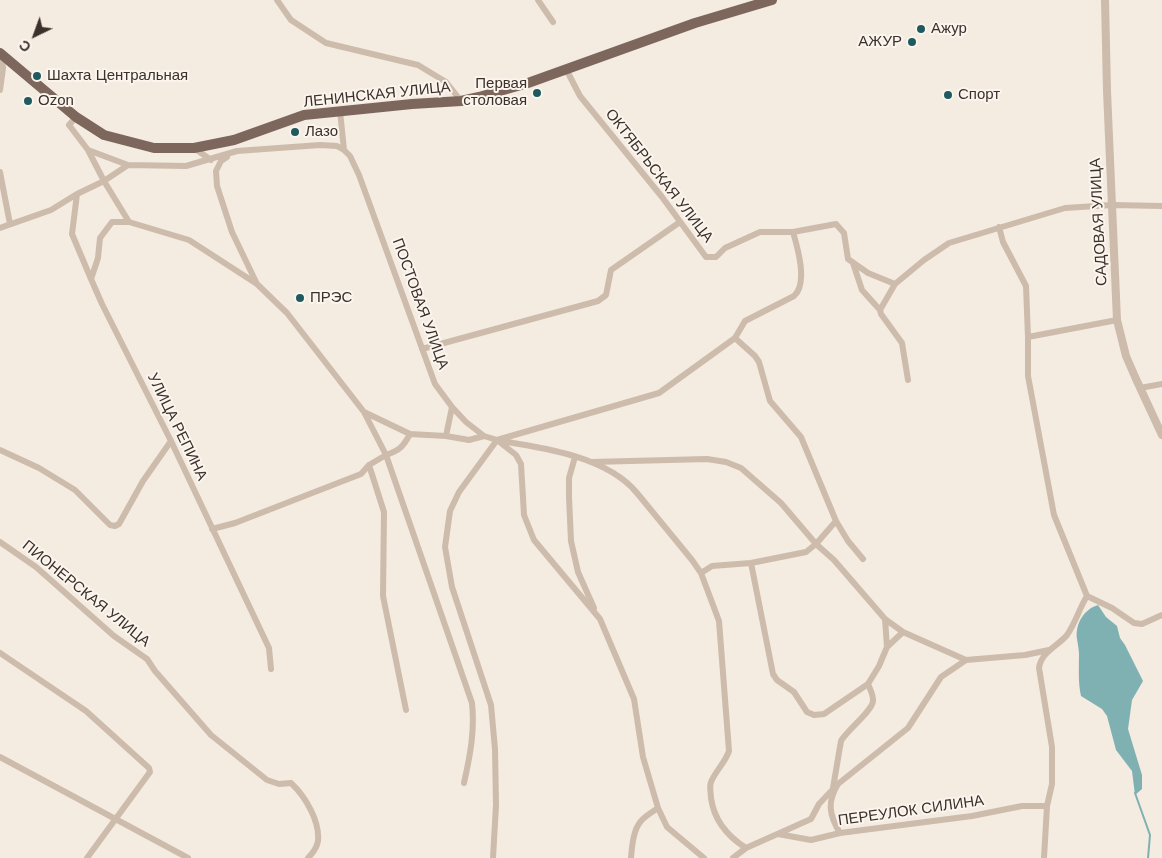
<!DOCTYPE html>
<meta charset="utf-8">
<style>
body{margin:0}
#map{position:relative;width:1162px;height:858px;overflow:hidden;background:#f4ebe1;font-family:Arial,sans-serif}
canvas{display:block}
.north{position:absolute;left:10px;top:10px;width:50px;height:50px;-webkit-text-stroke:4px #fbf5ee;paint-order:stroke;rotate:222deg;font-size:14px;font-weight:700;line-height:20px;text-align:center;color:#3b302b}
.north::after{content:'';display:block;margin:auto;width:18px;height:22px;background:#3b302b;clip-path:polygon(50% 0,100% 100%,50% 72%,0 100%)}
</style>
<div id="map">
<canvas width="1162" height="858"></canvas>
<div class="north">С</div>
</div>
<script>
const ctx = document.querySelector('canvas').getContext('2d');
ctx.lineJoin = 'round';
function fillPath(path, color) {
  ctx.fillStyle = color;
  ctx.fill(path, 'evenodd');
}
function strokePath(path, color, width, dash) {
  ctx.strokeStyle = color;
  ctx.lineWidth = width;
  ctx.lineCap = dash ? 'butt' : 'round';
  ctx.setLineDash(dash || []);
  ctx.stroke(path);
}
function write(font, color, halo, rows, align = 'center') {
  ctx.font = font + ' Arial,sans-serif';
  ctx.lineWidth = 4;
  ctx.setLineDash([]);
  ctx.textBaseline = 'middle';
  ctx.strokeStyle = halo;
  ctx.fillStyle = color;
  for (const [text, x, y, turn = 0] of rows) {
    ctx.save();
    ctx.translate(x, y);
    ctx.rotate((+turn || 0) * Math.PI / 180);
    ctx.textAlign = isNaN(turn) ? turn : align;
    if (halo) ctx.strokeText(text, 0, 0);
    ctx.fillText(text, 0, 0);
    ctx.restore();
  }
}
fillPath(new Path2D(`
 M1098,605l8,12 11,9 3,12 5,7 18,36 -11,19 -4,29 14,46v14l-7,6 -3,-24 -16,-21 -9,-34 -5,-7 -21,-13c-3,-14 -2,-27 -2,-41 0,-5 -1,-10 -2,-16 -2,-15 7,-30 21,-34z`), '#7fb0b2');
strokePath(new Path2D(`
 M1135,793l15,42 -2,23`), '#7fb0b2', 2);
strokePath(new Path2D(`
 M277,0l14,20 35,23 92,22 28,17 15,19
 M538,0l15,22
 M566,69l14,27 82,101 44,60h10l9,-9 35,-16h33l43,-8 8,9 4,26 20,14 27,11
 M0,90l3,-22 -1,-13
 M340,111l4,39
 M76,117l-7,8 19,25 16,31 25,41 60,18 68,44 30,29 77,99
 M194,148l17,12
 M88,150l40,15
 M227,157l-6,4 -5,10 1,15 15,46 24,50
 M0,172l10,52
 M77,194l-5,40 19,45 11,25 69,137 98,207 2,21
 M999,227l4,15 23,44 2,51v39l26,139 33,81
 M0,228l51,-18 26,-16 27,-13 24,-16 58,1 51,-15 83,-6 17,1 7,4 6,6 9,19 76,209 17,23 14,15 18,14 13,4 19,15 5,9 3,51 10,25 66,79 34,80 9,58 15,51 9,19 37,31
 M853,263l9,27 18,20
 M91,279l7,-21 2,-20 12,-16h17
 M1028,337l89,-17
 M735,338l20,18 4,6 11,39 31,36 35,84 12,20 15,18
 M422,349l176,-48 8,-6 5,-25 69,-48
 M908,380l-6,-37 -21,-29 -1,-4 15,-26 29,-24 25,-17 116,-35 47,-3 50,1
 M1140,388l22,-4
 M452,407l-6,29 -36,-2c-7,13 -10,16 -24,21l86,248c3,28 -2,53 -8,80
 M446,436l23,4 15,-4
 M501,441c44,7 106,16 136,52l55,67 9,13 18,48 10,130c-4,12 -13,19 -18,31 -2,5 0,10 0,16 3,22 16,38 35,50
 M0,450l39,18 36,22 35,35 5,1 4,-2 24,-43 28,-40
 M575,457l-6,21v19l2,44 7,31 16,36
 M592,462l115,-3 19,3 15,6 40,35 35,41 18,16 51,59 18,13 63,28
 M212,529l23,-6 126,-49 8,-9
 M0,542l36,25 78,69 33,23 8,12 56,64 56,45 12,4 12,-1c14,13 29,38 27,58 -1,6 -5,12 -10,17
 M751,563l22,111 4,6 17,12 13,20 7,3 10,-1 44,-30 11,-18 8,-19 16,-15
 M701,573l11,-7 39,-3 55,-11 10,-8 20,-23
 M885,619l2,28
 M0,653l86,58 63,57 1,4 -63,86
 M406,710l-23,-114 1,-84 -15,-47 17,-10 -22,-43 46,22
 M0,757l188,101
 M833,788l8,-47c6,-11 33,-31 32,-41 0,-6 -3,-11 -5,-16
 M840,833c-11,-18 -13,-31 -2,-49l70,-56 33,-51 25,-17 59,-5 24,-5
 M778,834l33,6 29,-7 132,-17 50,-10h25
 M493,858l3,-53 -1,-56 -4,-44 -39,-118 -7,-40 5,-36 9,-19 38,-52 162,-47 76,-55 10,-17 49,-25c14,-12 4,-47 -1,-64
 M631,858c1,-11 2,-28 10,-37 4,-5 11,-9 17,-13
 M733,858l13,-10 65,-29 8,-15 16,-17
 M1044,858l3,-52 5,-22v-37l-13,-79c2,-16 19,-22 28,-33 8,-11 13,-28 20,-39l25,12 22,15 8,1 20,-9`), '#cdbbac', 6);
strokePath(new Path2D(`
 M1105,0l2,91 10,229 9,36 10,23 26,56`), '#cdbbac', 8);
strokePath(new Path2D(`
 M0,53l76,64 28,18 50,13h40l40,-8 70,-25 108,-11 49,-3 18,-4 49,-14 167,-60 77,-23`), '#7d675c', 10);
for (const [x, y, r, color] of [
 [921,29,5,"#1f5a5e"],
 [912,42,5,"#1f5a5e"],
 [37,76,5,"#1f5a5e"],
 [537,93,5,"#1f5a5e"],
 [948,95,5,"#1f5a5e"],
 [28,101,5,"#1f5a5e"],
 [295,132,5,"#1f5a5e"],
 [300,298,5,"#1f5a5e"]
]) {
  const dot = new Path2D();
  dot.arc(x, y, r, 0, 2 * Math.PI);
  ctx.fillStyle = color;
  ctx.fill(dot);
  strokePath(dot, '#fbf5ee', 2);
}
write('15px', '#3b302b', '#fbf5ee', [
 ["Ажур",931,29],
 ["АЖУР",902,42,"right"],
 ["Шахта Центральная",47,76],
 ["Первая",527,84,"right"],
 ["столовая",527,101,"right"],
 ["Спорт",958,95],
 ["Ozon",38,101],
 ["Лазо",305,132],
 ["ПРЭС",310,298]
], 'left');
write('15px', '#3b302b', '#fbf5ee', [
 ["ЛЕНИНСКАЯ УЛИЦА",377,95,-6],
 ["ОКТЯБРЬСКАЯ УЛИЦА",659,176,52],
 ["САДОВАЯ УЛИЦА",1099,222,-93],
 ["ПОСТОВАЯ УЛИЦА",420,304,70],
 ["УЛИЦА РЕПИНА",177,427,64],
 ["ПИОНЕРСКАЯ УЛИЦА",86,594,39],
 ["ПЕРЕУЛОК СИЛИНА",911,811,-8]
]);
</script>
